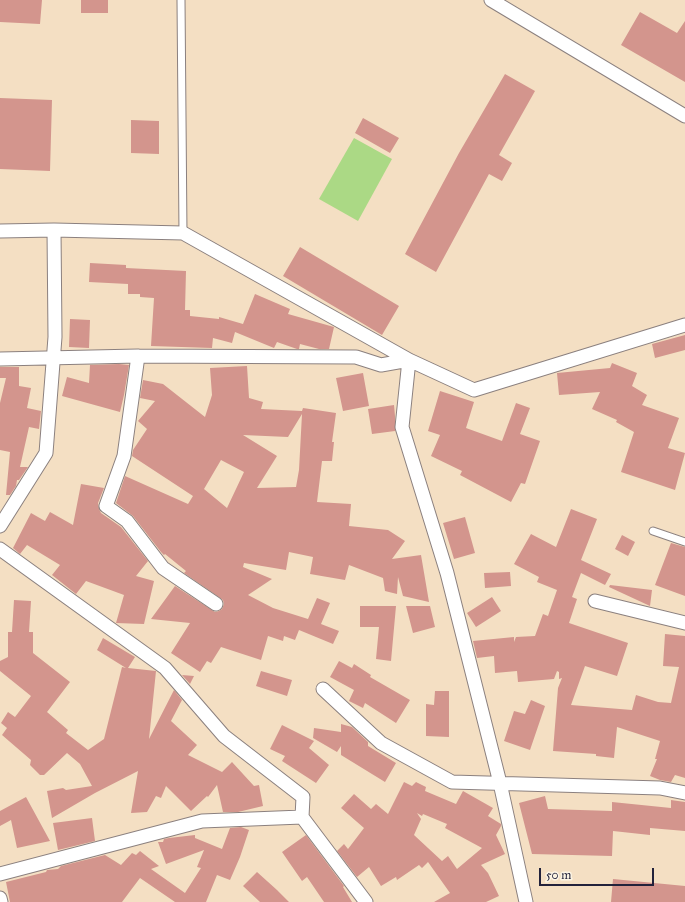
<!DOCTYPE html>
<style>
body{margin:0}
#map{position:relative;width:685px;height:902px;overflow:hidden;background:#f4dfc3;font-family:"IM FELL Great Primer",serif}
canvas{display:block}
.scale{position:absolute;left:539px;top:868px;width:115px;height:18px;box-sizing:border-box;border:2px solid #22223b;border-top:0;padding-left:5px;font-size:12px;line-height:14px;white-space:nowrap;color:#22223b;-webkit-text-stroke:3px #fcf5e5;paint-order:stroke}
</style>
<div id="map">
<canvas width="685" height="902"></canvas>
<div class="scale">50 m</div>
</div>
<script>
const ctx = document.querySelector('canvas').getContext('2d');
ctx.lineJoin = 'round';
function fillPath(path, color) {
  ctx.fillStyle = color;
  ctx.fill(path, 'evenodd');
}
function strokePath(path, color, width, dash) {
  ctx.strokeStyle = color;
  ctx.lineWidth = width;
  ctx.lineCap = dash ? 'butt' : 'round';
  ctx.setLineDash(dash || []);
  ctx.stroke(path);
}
fillPath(new Path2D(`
 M354,138l38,21 -34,62 -39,-22z`), '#abd985');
fillPath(new Path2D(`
 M0,0h42l-2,24 -40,-2z
 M81,0h27v13h-27z
 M640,12l37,21 8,-12v61l-64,-37z
 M505,74l30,17 -36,64 13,8 -10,18 -13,-7 -53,98 -31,-18 54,-101z
 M0,98l52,2 -2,71 -50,-2z
 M363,118l36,20 -9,15 -35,-20z
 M131,120l28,1v33l-28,-1z
 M300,247l99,59 -17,29 -99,-59z
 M90,263l36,2v3l60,3 -1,39h5v6l29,3v-2l24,7 12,-30 35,15 -2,5 46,13 -5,22h-10l-19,-5 -1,5h-2l-20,-7 -3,6 -39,-16 -3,11 -19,-5 -1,10 -61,-2 3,-48 -14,-1v-3h-12v-10l-39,-2z
 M70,319l20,1 -1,28 -20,-1z
 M685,335v15l-30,8 -3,-14z
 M612,363l25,10 -5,13 15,9 -5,10 37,13 -11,30 17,5 -10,37 -54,-18 13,-40 -18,-10 1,-2 -25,-11 8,-17 -41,3 -2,-22 53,-5z
 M119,364l10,1 -5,30 -4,17 -58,-16 5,-19 22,6 1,-18z
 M247,366l2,32 14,4 -2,7 41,2 1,-3 33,5 -4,29h2l-2,19h-10l-5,41 34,2 -2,22 39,4 17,11 -13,18 29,-4 8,47 -26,-6 -5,-19 -1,17 -12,-3 -2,-13 -34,-13 -4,15 -35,-6 3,-17 -24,-5 -3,18 -42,-7 -1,4 29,12 -24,16 25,13 35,11 9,-21 13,5 -9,21 18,7 -6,13 -34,-14 -4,10 -11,-4 -1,5 -15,-5 -7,24 -40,-13 -10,16 -4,-2 -7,11 -29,-19 19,-30 -39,-4 24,-33 40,26 4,-1 3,-2 2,-5 -1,-4 -39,-27 2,-2 -21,-17 -1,1 -3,-3 -28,-36 -17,-13 9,-27 63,28 5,-8 -61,-40 1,-6 14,-21 -9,-8 17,-20 -15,-3 3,-18 20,4 42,33 7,-22 -2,-27zM302,414l-3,56 -3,17 -39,1 20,-32 -34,-21 45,2zM221,460l23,12 -17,36 -23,-19z
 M0,367h19v19l12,2 -4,20 14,3 -2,18 -10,-2 -9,40h8l-9,13h-2l-1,6 -6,9h-4l4,-43 -10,-2v-47l6,-25h-6z
 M363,373l6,33 -26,5 -7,-33z
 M440,391l34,11 -8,26 36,13 14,-38 14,5 -10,26 20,7 -15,43 -4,-1 -10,19 -51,-27 2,-4 -31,-15 9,-21 -12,-4z
 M394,405l1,11v15l-23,3 -4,-25z
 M81,484l23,4 -6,15 1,6 2,4 20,14 27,34 -12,15 18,5 -10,43 -28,-1 8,-28 -38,-14 -10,13 -24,-19 8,-10 -33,-20 -7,9 -7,-6 18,-35 14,8 5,-9 23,13z
 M571,509l26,10 -16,41 30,14 -6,11 -24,-12 -9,24 5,2 -8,24 59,20 -11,33 -32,-10 -14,39 61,5 4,-15 22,7 13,1 8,-36 -16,-1 2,-32 20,2v142l-10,-3 -4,7 -11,-2 -10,-4 7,-17h-2l5,-18 -43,-14 -3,31 -18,-2v-2l-43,-3 5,-63 4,-10 -3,1v-7l-2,-1 -3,8 -36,3 -1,-11 -22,2 -1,-17 -17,2 -4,-17 41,-4v5l2,-5 19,-1 8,-22 5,2 9,-26 -20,-8 2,-5 -25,-13 17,-30 25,13z
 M465,517l10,36 -21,6 -11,-36z
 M622,535l13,7 -7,14 -13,-7z
 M671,543l14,4v49l-30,-11z
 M510,572l1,14 -26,2 -1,-15z
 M610,585l42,5 -2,16 -41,-19z
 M492,597l9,14 -25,16 -9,-14z
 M14,600l17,1 -2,31h4v21l37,29 -23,30 21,18 -2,3 22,17 16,-11 18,-72 4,1 -29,-18 6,-12 32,19 -7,11 28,3 -7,68 25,-49 8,10 -11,21 26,24 -9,10 34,17 10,-10 22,24 5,-1 4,21 -25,6h-15l-6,-27 -9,12 -1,-1 -16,15 -25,-25 -5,12 -5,-2 -9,16 -16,1 7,-42 -43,22 -43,25 -5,-27 16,-3 3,2 26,-4 -12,-22 -13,-11 -23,22h-4l-10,-10 1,-5 -29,-25 5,-7 -6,-5 7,-11 7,5 16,-21 -31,-25v-10l8,-4v-25h4z
 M360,606h36l-5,55 -15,-2 3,-32h-19z
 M406,606h24l5,21 -22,6z
 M339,661l13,7 2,-4 17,11 -1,2 40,23 -14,23 -31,-20 -2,5 -14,-7 5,-11 -24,-13z
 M261,671l31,9 -5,16 -31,-10z
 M182,675l12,1 -4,8z
 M435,691h14v46l-23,-1v-32l8,1z
 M531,700l14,6 -15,44 -26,-9 10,-30 11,3z
 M341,724l11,3 16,15v4l28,17 -11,19 -44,-27v-9l-4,6 -24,-14 1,-10 27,4z
 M282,725l32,16 -5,7 20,17 -13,18 -34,-22 3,-5 -15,-7z
 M404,782l8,4 4,-4 10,5 -1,4 31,13 7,-13 30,17 -5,8 13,8v2l-5,9 9,19 -24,11 7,8 11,23 -13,6h-52l16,-9 -22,-31 -6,6 -3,-3 -22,15 -1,-3 -15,9 -12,-19 -12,10 -20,-26 7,-7 4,5 16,-21 -23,-20 13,-14 17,15 5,-5 12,10zM417,813l5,3 1,-2 24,10 -2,4 37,20 -25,21 -9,-13 -6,5 -28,-26 7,-16z
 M545,796l3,13 64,2v-9l59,6v-8l14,2v29l-35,-3v7l-37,-4 -1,25 -80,-2 -13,-51z
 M26,797l24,44 -33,7 -6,-28 -11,6v-15z
 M92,818l3,23 -37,9 -5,-27z
 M241,827l8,3 -9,27 -10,23 -13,-5 -11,27h-31l-35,-24 -18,24h-112l-4,-20 40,-10 1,-2 11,-1 3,-3 44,-11 16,10 11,-12 4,2 4,-4 19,15 -8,3 34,24 16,-25 -4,-1 7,-17 -38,14 -8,-22h5l1,-3 5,-1 26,-3v3l27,11 8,-21z
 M306,835l38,51 -1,1 9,15h-28l-17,-25 -5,4 -20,-29z
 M257,872l20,18 12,12h-29l-17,-16z
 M613,879l72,7v16h-74z`), '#d3958d');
const lane = new Path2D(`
 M181,0l2,233
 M653,531l32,11`);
const street = new Path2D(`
 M491,0l194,116
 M0,231l54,-1 129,3 226,127 65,30 211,-65
 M138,356l-14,100 -18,50 21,15 36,47 53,36
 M0,359l138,-3 218,1 25,8 28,-5 -7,67 45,146 53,210 26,119
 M0,526l46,-73 9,-116 -1,-107
 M0,549l165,119 59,68 79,61 -1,20
 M595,601l90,22
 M323,689l58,54 71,39 208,6 25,5
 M0,874l202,-53 100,-4 64,85
 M0,898l1,4`);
strokePath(lane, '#8b807f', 9);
strokePath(street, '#8b807f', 15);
strokePath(lane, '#fff', 7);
strokePath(street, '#fff', 13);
</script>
